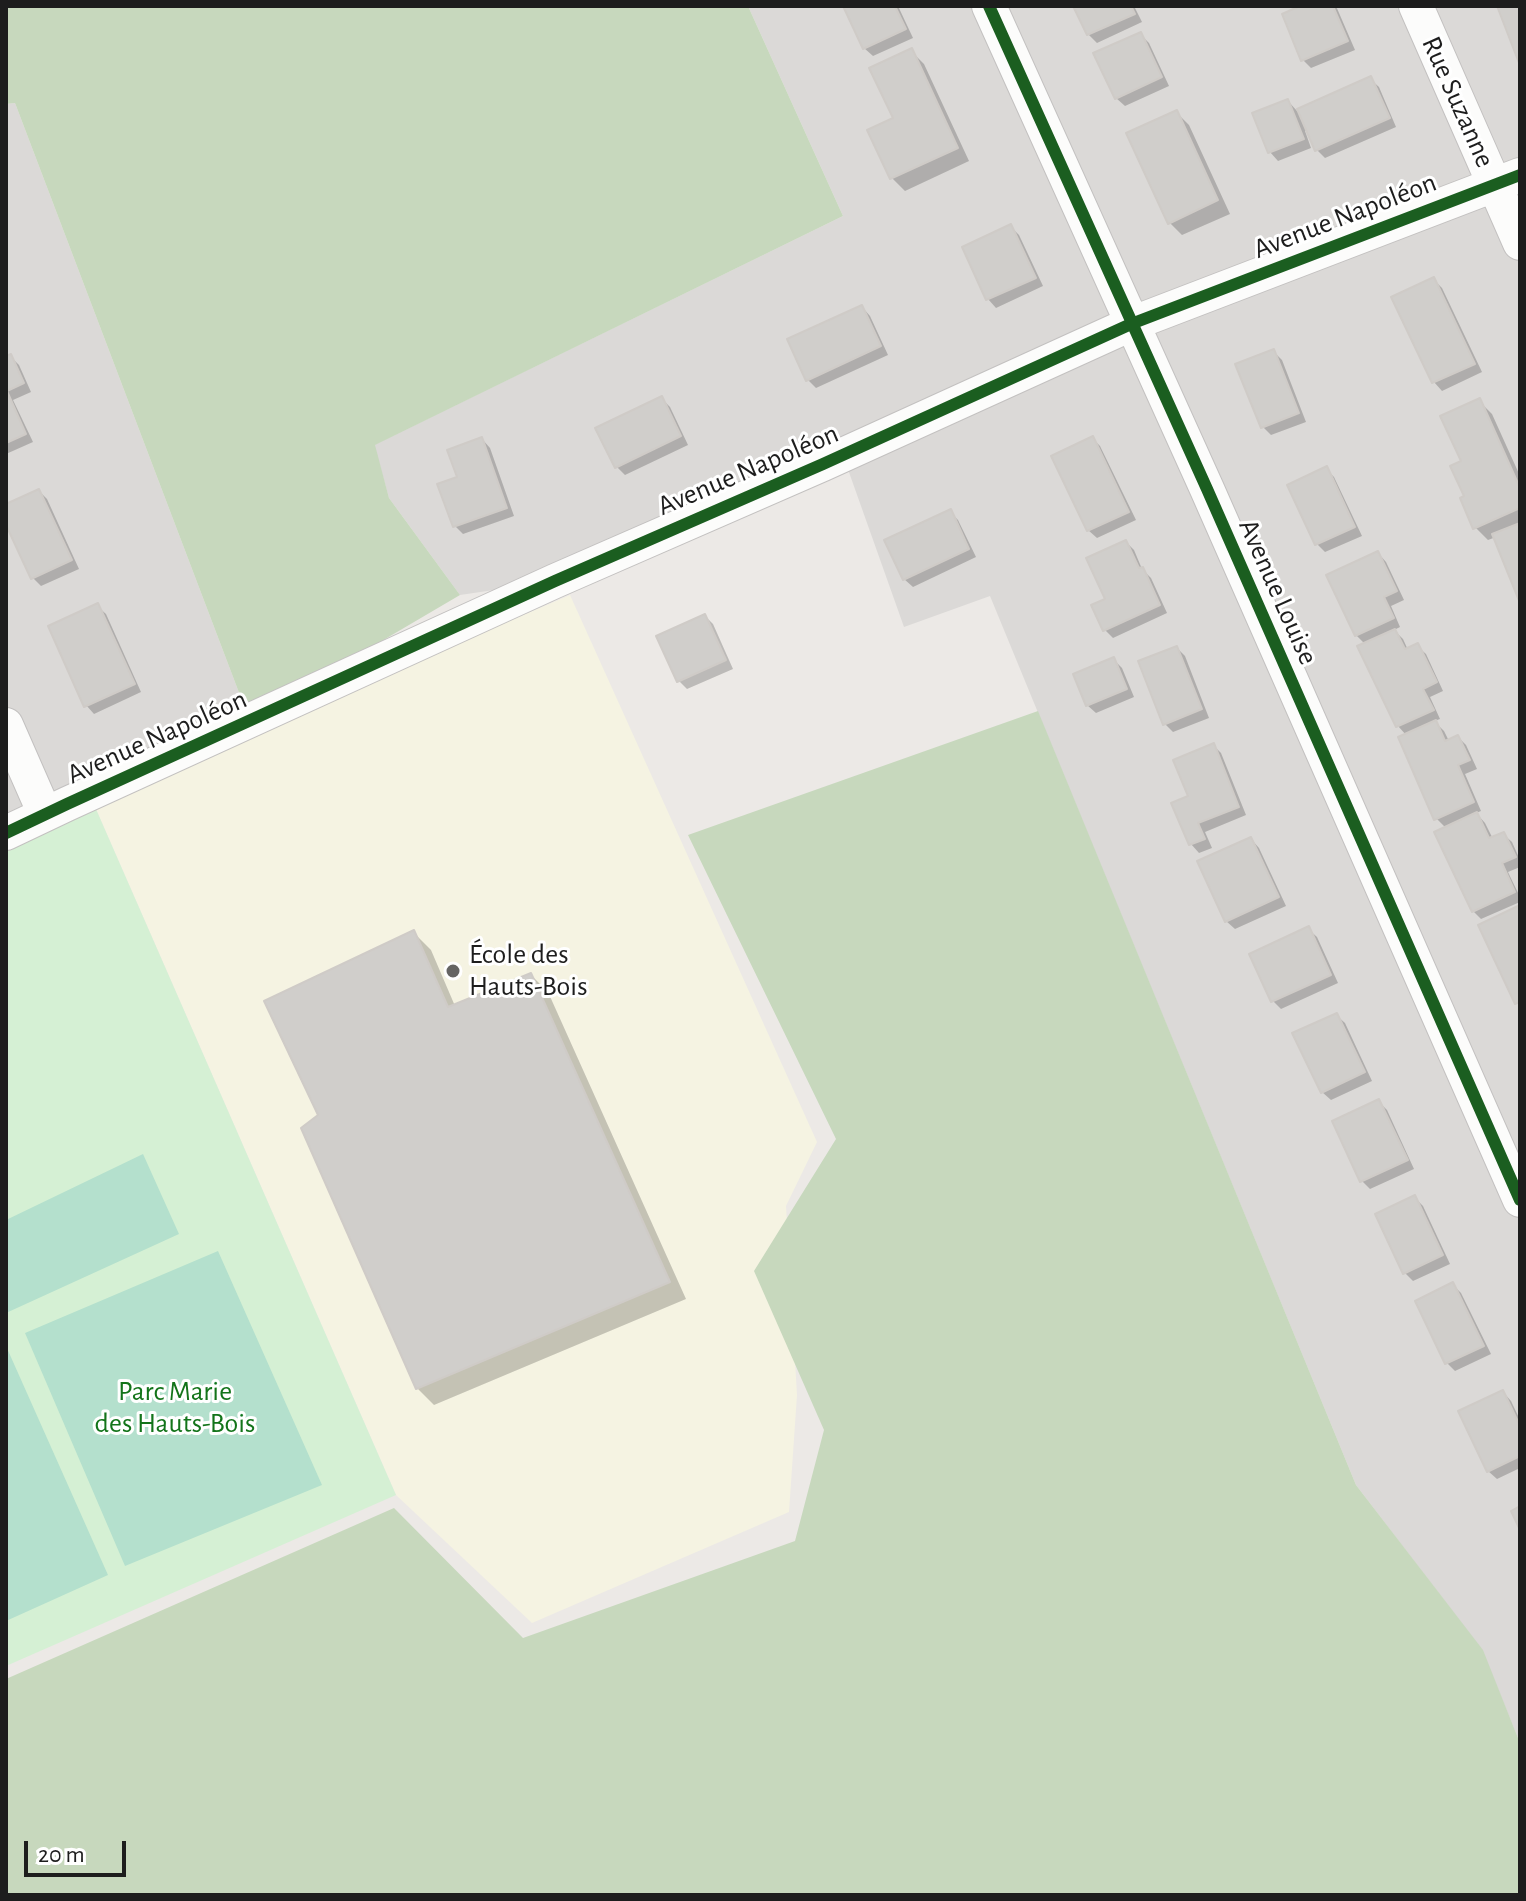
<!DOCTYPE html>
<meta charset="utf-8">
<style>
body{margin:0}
#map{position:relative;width:1526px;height:1901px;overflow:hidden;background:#ece9e6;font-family:"Alegreya Sans",sans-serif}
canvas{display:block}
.frame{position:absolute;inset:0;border:8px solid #1d1d1d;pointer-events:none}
.scale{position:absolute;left:24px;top:1841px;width:102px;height:36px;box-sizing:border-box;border:4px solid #1d1d1d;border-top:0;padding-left:10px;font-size:24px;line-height:28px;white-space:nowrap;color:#1d1d1d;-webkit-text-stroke:6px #fff;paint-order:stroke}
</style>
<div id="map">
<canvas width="1526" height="1901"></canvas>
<div class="frame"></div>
<div class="scale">20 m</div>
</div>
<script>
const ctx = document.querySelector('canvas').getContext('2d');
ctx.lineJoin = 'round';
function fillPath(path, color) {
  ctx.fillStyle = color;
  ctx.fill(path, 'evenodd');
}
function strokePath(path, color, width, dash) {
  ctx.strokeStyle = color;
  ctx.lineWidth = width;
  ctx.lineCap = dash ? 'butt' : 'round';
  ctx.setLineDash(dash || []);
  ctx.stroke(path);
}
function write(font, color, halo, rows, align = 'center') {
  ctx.font = font + ' "Alegreya Sans",sans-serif';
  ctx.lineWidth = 6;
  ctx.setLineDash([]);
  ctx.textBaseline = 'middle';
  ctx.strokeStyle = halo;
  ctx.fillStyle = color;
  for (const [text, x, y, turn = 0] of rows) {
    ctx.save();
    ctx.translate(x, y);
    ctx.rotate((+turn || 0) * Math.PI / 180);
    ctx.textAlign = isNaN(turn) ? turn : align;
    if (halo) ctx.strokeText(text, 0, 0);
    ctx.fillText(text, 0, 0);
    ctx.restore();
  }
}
fillPath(new Path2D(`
 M748,6h772v1737l-38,-93 -126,-165 -366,-889 -86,31 -59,-166 -290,120 -95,14 -71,-97 -15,-53 469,-229z
 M15,103l234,616 -243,100v-715z`), '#dbd9d7');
fillPath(new Path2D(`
 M570,595l247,547 -31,64 11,189 -8,117 -257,111 -136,-128 -304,-695z`), '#f5f3e2');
fillPath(new Path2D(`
 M6,6h742l95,210 -468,229 14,53 71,97 -211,124 -234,-616 -9,1z
 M1038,711l318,774 127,165 37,93v152h-1514v-216l388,-171 129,130 272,-97 29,-111 -70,-159 82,-132 -148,-304z`), '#c7d8bd');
fillPath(new Path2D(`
 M92,800l304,695 -390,171v-830z`), '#d5f0d4');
fillPath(new Path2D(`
 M143,1154l36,80 -173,79v-93z
 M218,1251l104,234 -197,81 -100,-233z
 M6,1346l102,229 -102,46z`), '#b4e0cd');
fillPath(new Path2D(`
 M845,6h53l15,32 -40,18 -9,-8z
 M1075,6h59l8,16 -45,21 -9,-9z
 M1306,6h30l19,44 -44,18 -8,-8z
 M1140,34l9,9 20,43 -44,20 -9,-8z
 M911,51l13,13 45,97 -64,30 -13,-13 3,-59z
 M1370,79l9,8 17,40 -71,31 -8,-8 -9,-20 -3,1 6,17 -33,13 -8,-9 18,-51 9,10z
 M1176,112l13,13 41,89 -48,21 -13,-13z
 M1011,227l8,8 24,51 -47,22 -8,-9 -24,-51z
 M1434,280l8,8 40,84 -40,19 -8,-9z
 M862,307l8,9 18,39 -72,33 -8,-8z
 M1273,351l9,9 24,62 -35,13 -8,-8z
 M11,357l8,8 12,27 -18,8 20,42 -27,12v-95z
 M662,399l8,8 18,38 -63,30 -9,-9z
 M1479,401l13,13 28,62v122l-24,-61 -8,3 -13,-13 -8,-30 -3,-35z
 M1092,438l8,8 36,74 -39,18 -9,-8z
 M482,439l8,9 24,68 -51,18 -8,-8z
 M1326,469l8,8 28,59 -37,16 -8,-8 -27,-58z
 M39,491l8,8 32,70 -38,17 -8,-8 -27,-58v-14z
 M950,512l8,8 18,37 -63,30 -9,-8z
 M1126,542l8,8 8,19 9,9 16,35 -54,25 -8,-8 3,-30z
 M1378,553l8,9 18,38 -13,6 9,21 -6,3 9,9 5,11 9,-4 9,8 17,37 -13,6 10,22 -6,2 10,10 5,10 9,-4 8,8 11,24 -12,5 16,37 -5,2 9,10 8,16 10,-5 9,8 8,18v7l-12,5 12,25v5l-39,17 -8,-8 -27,-83 -10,-10 -29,-82 -9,-10 -32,-81 -10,-10z
 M97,606l9,8 35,78 -47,22 -8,-9z
 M705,616l8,8 20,45 -46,20 -8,-8z
 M1177,648l8,8 24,62 -36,14 -8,-8z
 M1114,660l8,8 12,29 -38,16 -9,-8z
 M1213,745l8,8 25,62 -41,17 7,16 -13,5 -8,-9v-46z
 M1251,839l8,9 27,58 -51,23 -9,-8z
 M1308,929l9,8 21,46 -57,26 -8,-8z
 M414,933l17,17 24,56 76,-31 17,17 138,307 -252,106 -17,-17 -96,-272z
 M1336,1015l9,8 27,58 -41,19 -9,-8z
 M1379,1102l8,8 27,59 -44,20 -8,-8z
 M1415,1198l8,8 27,58 -37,17 -8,-8z
 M1453,1285l8,8 30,61 -36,17 -8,-8z
 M1503,1392l8,9 9,19v48l-23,11 -9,-8z`), '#0003');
const building = new Path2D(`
 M843,6h52l11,23 -43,20z
 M1073,6h58l4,8 -48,21z
 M1300,6h33l15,35 -47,20 -19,-47z
 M1497,6h23v57h-1z
 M1141,32l21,45 -47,22 -22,-46z
 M912,48l46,100 -68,31 -23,-49 26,-12 -24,-50z
 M1371,76l19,42 -75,33 -18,-42z
 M1288,99l16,40 -36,14 -16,-40z
 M1177,110l41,90 -50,24 -42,-91z
 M1011,224l25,54 -50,22 -24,-53z
 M1434,277l41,87 -43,19 -41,-86z
 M862,305l19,41 -75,35 -19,-42z
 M1274,349l25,64 -38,15 -26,-64z
 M11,354l13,29 -17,8 19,43 -20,9v-87z
 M662,396l19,40 -66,32 -20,-40z
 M1480,398l40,90v20l-47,21 -13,-31 4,-2 -14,-30 11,-5 -21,-45z
 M1093,436l36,76 -42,19 -36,-75z
 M482,437l25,71 -54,19 -16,-43 20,-7 -10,-27z
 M1327,466l28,61 -40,18 -28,-60z
 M39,489l33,71 -41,19 -25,-54v-21z
 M951,509l18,40 -66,31 -19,-40z
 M1520,523v80l-28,-69z
 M1126,540l13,28 4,-1 17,38 -57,26 -12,-26 14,-6 -19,-41z
 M1378,551l19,40 -13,6 10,21 -39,18 -29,-61z
 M98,603l37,81 -51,23 -36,-81z
 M705,614l21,46 -49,22 -21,-46z
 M1395,629l10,20 13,-6 19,39 -14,7 11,21 -38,17 -39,-81z
 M1177,646l25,63 -39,16 -25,-64z
 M1114,657l13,32 -41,17 -13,-32z
 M1436,720l9,21 13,-6 12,25 -12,5 16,37 -40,18 -36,-83z
 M1214,743l25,64 -41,16 7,16 -16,6 -18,-42 17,-7 -15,-36z
 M1477,812l12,26 15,-6 12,25 -14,6 13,29 -43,20 -38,-80z
 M1251,837l28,60 -54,25 -28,-61z
 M1518,906l2,4v92l-5,2 -37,-79z
 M1309,926l22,49 -60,27 -22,-48z
 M414,930l34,77 83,-34 139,309 -254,107 -115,-261 17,-13 -54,-114z
 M1337,1013l28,59 -44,21 -29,-60z
 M1379,1099l29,61 -48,22 -28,-61z
 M1415,1195l28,60 -40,19 -28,-60z
 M1453,1282l31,64 -39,18 -30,-63z
 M1503,1390l17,36v30l-33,16 -29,-61z
 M1520,1506v24l-9,-19z`);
fillPath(building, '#d0cecb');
strokePath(building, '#cfcbc7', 2);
const minor = new Path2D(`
 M989,6l218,483 313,711
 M1416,6l104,237
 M6,725l39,89
 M6,833l61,-29 488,-223 268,-117 308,-140 389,-149`);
strokePath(minor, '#c3c1c0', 36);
strokePath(minor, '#fcfcfb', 34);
strokePath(new Path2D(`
 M989,6l218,483 313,711
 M6,833l61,-29 488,-223 268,-117 308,-140 389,-149`), '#1b5e20', 12);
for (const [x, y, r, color] of [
 [453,971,8,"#656463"]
]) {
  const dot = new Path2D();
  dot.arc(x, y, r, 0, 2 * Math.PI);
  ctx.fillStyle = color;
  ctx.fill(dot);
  strokePath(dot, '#fff', 3);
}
write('28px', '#1d1d1d', '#fff', [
 ["Rue Suzanne",1458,102,66],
 ["Avenue Napoléon",1345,216,-21],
 ["Avenue Napoléon",748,470,-23],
 ["Avenue Louise",1278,592,66],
 ["Avenue Napoléon",157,737,-24]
]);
write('28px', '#1d1d1d', '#fff', [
 ["École des",469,955],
 ["Hauts-Bois",469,987]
], 'left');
write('28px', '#13741a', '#fff', [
 ["Parc Marie",175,1392],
 ["des Hauts-Bois",175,1424]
]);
</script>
